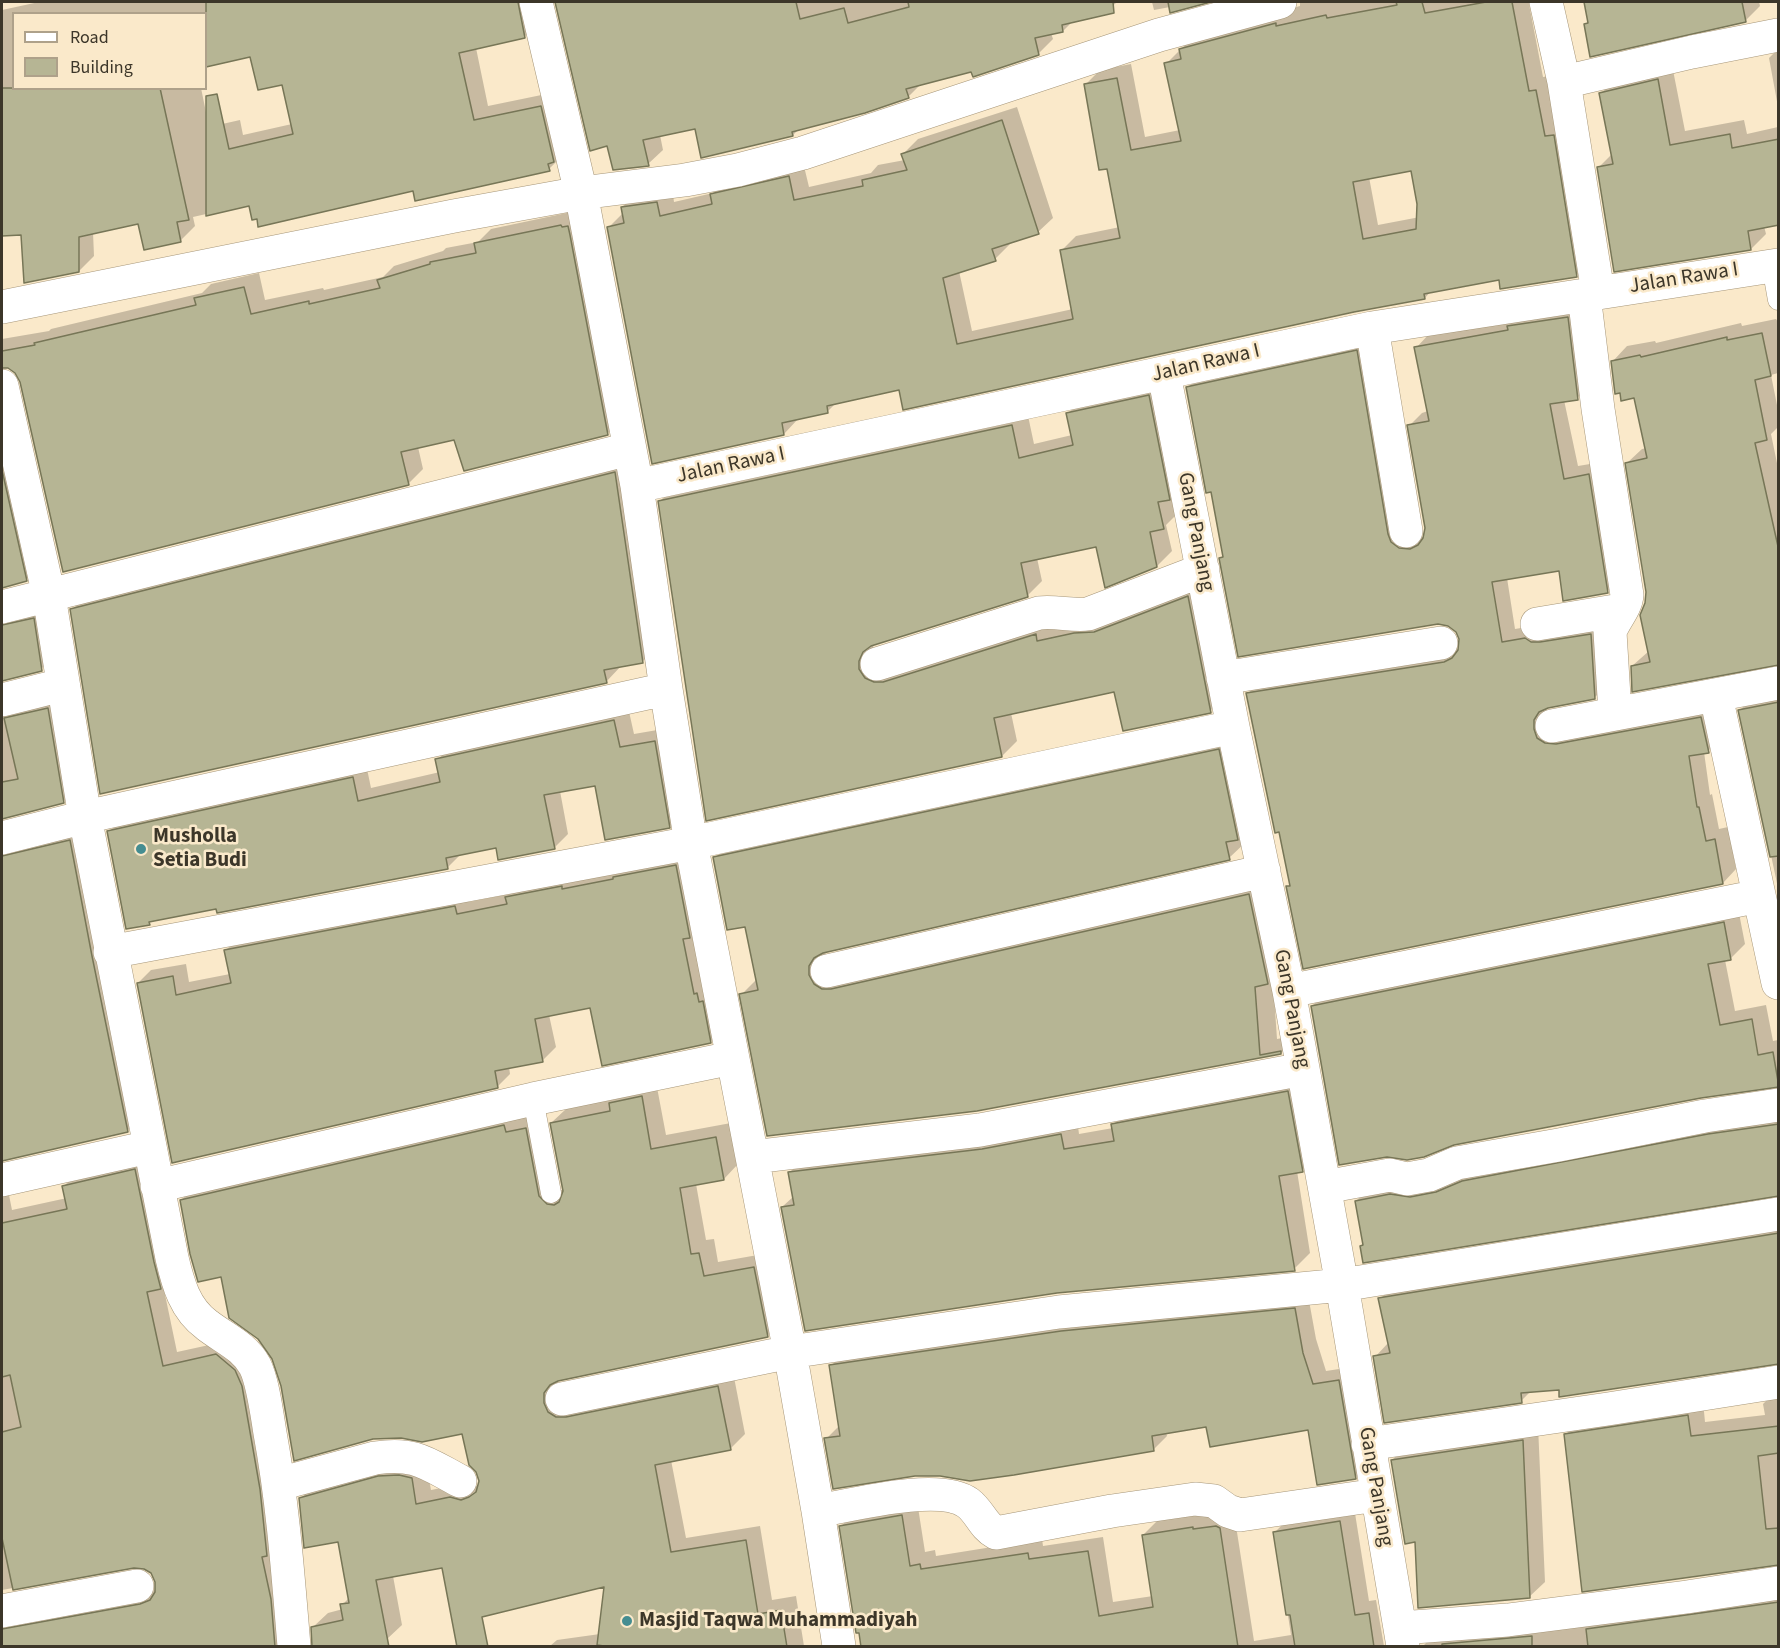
<!DOCTYPE html>
<style>
body{margin:0}
#map{position:relative;width:1780px;height:1648px;overflow:hidden;background:#fae9ca;font-family:"Source Sans 3",sans-serif}
canvas{display:block}
.frame{position:absolute;inset:0;border:3px solid #3c3629;pointer-events:none}
.legend{position:absolute;left:12px;top:12px;width:195px;height:78px;box-sizing:border-box;background:#fae9ca;border:2px solid #aea18a;margin:0;padding:8px 10px;list-style:none;font-size:18px;color:#3c3629}
.legend li{display:flex;align-items:center;gap:12px;height:30px}
.legend b{width:30px;border:2px solid #aea18a}
</style>
<div id="map">
<canvas width="1780" height="1648"></canvas>
<div class="frame"></div>
<ul class="legend">
<li><b style="height:8px;background:#fff"></b>Road</li>
<li><b style="height:16px;background:#b6b594"></b>Building</li>
</ul>
</div>
<script>
const ctx = document.querySelector('canvas').getContext('2d');
ctx.lineJoin = 'round';
function fillPath(path, color) {
  ctx.fillStyle = color;
  ctx.fill(path, 'evenodd');
}
function strokePath(path, color, width, dash) {
  ctx.strokeStyle = color;
  ctx.lineWidth = width;
  ctx.lineCap = dash ? 'butt' : 'round';
  ctx.setLineDash(dash || []);
  ctx.stroke(path);
}
function write(font, color, halo, rows, align = 'center') {
  ctx.font = font + ' "Source Sans 3",sans-serif';
  ctx.lineWidth = 5;
  ctx.setLineDash([]);
  ctx.textBaseline = 'middle';
  ctx.strokeStyle = halo;
  ctx.fillStyle = color;
  for (const [text, x, y, turn = 0] of rows) {
    ctx.save();
    ctx.translate(x, y);
    ctx.rotate((+turn || 0) * Math.PI / 180);
    ctx.textAlign = isNaN(turn) ? turn : align;
    if (halo) ctx.strokeText(text, 0, 0);
    ctx.fillText(text, 0, 0);
    ctx.restore();
  }
}
fillPath(new Path2D(`
 M39,2h495l5,20 -15,15 -48,11 12,58 68,-14 8,62 -15,15 -135,20 -156,28 -8,-13 -57,13 2,9 -15,15 -41,-18 -46,9 1,24 -15,15 -57,-38 -20,2v-225zM14,14h192v51l46,-10 32,28 8,41 -49,11 -3,-15 -31,7 -8,-39h-187z
 M557,2h560l-13,12 -31,7 -10,10 -12,2 2,6 -15,15 -117,30 -13,13 -109,32 -6,6 -97,-7 -36,7 3,15 -15,14 -40,-20 -16,5z
 M1152,2h53l-34,9 -1,-4 -16,3z
 M1300,2h231l-2,2 14,73 7,-1 41,185 -15,15 -76,2 -69,13 -6,7 -525,91 -63,13 -9,9 -30,8 -14,15 -176,-206 15,-15 -1,-6 15,-14 35,-5 2,14 39,-9 13,-13 77,-18 6,25 62,-14 7,-8 27,-5 -2,-6 15,-15 99,-32 36,111 -15,14 -29,10 1,2 -15,15 -36,12 13,60 101,-22 -11,-59 14,-14 44,-9 -12,-60 -23,-82 15,-15 31,-6 14,73 35,-7 -14,-66 29,-29 105,-29zM1412,169l8,48 -42,8 -9,-48z
 M1585,2h174l1,4 -15,15 -160,4 4,-4z
 M1778,49v58l-9,-49z
 M1672,65l13,66 59,-11 3,14 31,-7v96l-14,3 2,8 -15,15 -153,-81 14,-14 -11,-61 15,-14z
 M576,211l46,208 -15,15 -151,4 -38,9 5,22 -15,15 -386,-103 -6,-9 -7,-5 -7,-1v-27l47,-8 2,-2 151,-36 9,-9 48,-11 6,27 58,-12 1,2 59,-13 11,-11 49,-15 3,-3 32,-6 13,-13z
 M1581,304l10,81 -14,13 -13,2 14,66 24,-4 18,116 -13,14 -47,-22 -53,8 8,51 24,-4 65,-4 4,63 -13,13 -48,10 -1,8 168,-11 8,34 -14,13 -4,1 6,43 2,-1 7,35 9,-2 8,42 -13,14 -435,4 3,-3 -44,-190 14,-13 198,-32 2,-10 -4,-8 -8,-7 -228,-66 3,-3 -12,-64 -25,-103 14,-14 169,-36 43,197 10,2 2,-1 1,-8 -17,-102 13,-13 6,-2 -12,-63 13,-14z
 M1776,319l2,3v51l-7,2 7,35v17l-7,7 7,34v195l-146,3 17,-15 -2,-59 -20,-129 15,-14 5,-1 -11,-52 -23,-35 14,-15 28,-5 1,2 85,-20 1,3z
 M1164,381l14,132 -12,12 6,26 -15,15 -60,-21 -60,13 5,23 -15,15 -154,48 1,11 329,-73 22,114 -15,15 -95,-21 -104,23 6,28 -15,15 -294,63 -48,-318 15,-15 352,-75 7,33 38,-9 -5,-21 15,-15z
 M2,391l39,174 -15,15 -24,6z
 M632,456l28,188 -17,17 -21,4 -16,17 -534,-72 17,-18z
 M2,602l46,3 8,49 -15,15 -39,10z
 M1778,691v197l-38,-178 15,-15z
 M63,694l15,93 -15,15 -61,15v-122z
 M628,707l6,27 35,-6 14,85 -14,14 -73,-43 -36,7 8,43 -14,14 -57,-1 -36,7 -14,14 -230,39 -65,13 -3,3 -40,-91 13,-14 244,-54 5,24 69,-16 -3,-12 14,-14z
 M1235,733l12,108 -18,17 -403,93 -1,7 441,-81 11,162 21,-4 -17,18 -304,57 -236,-115 16,-16 -11,-54 -31,-67 17,-17z
 M85,826l57,290 -15,15 -125,28v-326z
 M689,853l34,176 -13,13 -118,-36 -43,9 7,32 -13,13 -34,7 1,7 -13,13 -323,74 -36,-178 13,-13 35,-6 3,18 41,-8 -4,-24 13,-13 229,-43 1,8 41,-8 10,-10z
 M1738,908l7,36 -15,15 -5,1 10,51 31,-6 7,36 5,-1v45l-466,-79 15,-15z
 M1303,1076l15,79 -16,16h-5l13,82 -16,16 -512,-62 12,-11 -4,-24 16,-16 271,-37 2,15 34,-6v-3l16,-16z
 M656,1082l10,53 65,-12 7,41 -14,15 -28,5 10,56 8,-1 4,23 51,-9 13,68 -15,15 -209,43v8l175,-15 12,62 -15,15 -59,11 15,78 74,-12 12,74 24,-4 8,50h-181l-16,-2v2h-57l7,-6 43,-6 6,-49 -163,-19 -50,10 9,49 -15,14 -74,-12 15,-14 15,-4 -1,-4 8,-8 -11,-57 -39,-41 15,-15 111,-21 5,27 35,-7 11,3 2,-1 1,-5 -17,-48 -181,-47 -8,-27 -52,-82 -41,-76 15,-14 345,-72 13,67 7,9h3l-13,-67 15,-14 48,-10 11,-11z
 M1778,1112v82l-416,52 2,-2 -8,-43 15,-15z
 M150,1155l13,130 14,67 55,-12 18,16 49,290h-297v-39l19,8 135,-25 1,-7 -5,-11 -9,-5 -9,-1 -132,24v-416l4,6 6,30 55,-12 -3,-12 15,-15z
 M1778,1221v141l-247,29 -10,10 -146,-44 14,-15 -9,-43 15,-15z
 M1308,1295l8,44 10,32 26,-4 17,97 -14,14 -46,-50 -101,-3 -42,7 1,4 -14,14 -327,-11 14,-14 -9,-59 13,-14z
 M1778,1389v174l-213,-128 15,-15 123,-19 2,21 60,-7 -2,-11z
 M1538,1426l7,156 -16,15 -113,-57 -24,-80 15,-15z
 M917,1501l8,51 10,-2 1,6 106,-17 1,7 60,-9 10,65 40,-6 -10,-61 15,-15 49,-7h27l20,128 37,-6 -16,-103 14,-14 65,-11 15,94 7,-1 8,46h-521l-22,-120 15,-14z
 M1778,1590v56h-355l15,-15z`), '#0003');
const building = new Path2D(`
 M206,2h312l7,36 -66,15 15,67 67,-14 13,56 -6,2 2,7 -135,30 -2,-10 -155,36 -1,-8 -5,1 -3,-14 -43,10v-120l11,-2 12,55 64,-15 -11,-49 -24,5 -8,-33 -44,10z
 M555,2h241l4,17 44,-11 4,15 61,-16 -1,-5h205l1,11 -52,12 1,7 -28,6 4,17 -66,22 -2,-5 -65,17 3,9 -44,15 -73,19 1,4 -92,22 -6,-29 -52,11 6,26 -36,4 -6,-24 -17,5z
 M1168,2h43l-41,11z
 M1396,2h26l3,11 61,-11h26l17,89 7,-1 9,46 9,-1 23,142 -77,12 -1,-9 -75,14 1,5 -71,13 -451,98 -4,-20 -72,16 1,7 -46,10 2,12 -132,29 -45,-237 17,-4 -3,-16 36,-5 3,14 52,-12 -2,-10 79,-18 5,24 69,-14 -1,-6 45,-10 -6,-16 101,-34 37,114 -47,15 4,12 -53,17 14,66 116,-25 -13,-69 60,-12 -13,-69 -8,1 -15,-86 33,-6 14,72 50,-9 -17,-78 17,-4 -2,-10 97,-26v3l50,-11 1,3 70,-13zM1411,171l6,33 -1,25 -53,10 -10,-57z
 M1584,2h158l4,20 -156,35 -6,-33 4,-1z
 M1658,79l12,66 60,-11 2,14 47,-9v86l-31,6 3,19 -137,22 -17,-105 16,-3 -14,-71z
 M2,88h158l29,132 -12,2 4,20 -37,8 -6,-26 -59,13v35l-55,11 -3,-48 -19,1z
 M561,225l1,2 6,-1 2,9 38,200 -144,36 -10,-31 -53,12 8,33 -346,87 -43,-190 -5,-9 -7,-5h-6v-17l33,-6 -1,-2 162,-38 -2,-7 50,-11 7,27 58,-13v3l71,-16 -3,-8 53,-16v-2l46,-9 -2,-10z
 M1568,317l10,83 -28,4 14,75 25,-5 19,119 -45,8 -4,-30 -67,11 10,60 23,-4 6,4h9l51,-8 4,65 -47,9 -9,4 -5,8v9l3,9 8,5 11,1 145,-27 8,36 -20,3 8,51h2l7,34 9,-2 8,45 -420,85 -17,-83h4l-11,-54 -4,1 -29,-140 198,-31 8,-4 6,-8 1,-11 -3,-7 -8,-6 -10,-2 -200,33 -19,-99 4,-1 -12,-65 -5,1 -20,-106 171,-37 31,184 3,8 8,6 11,1 8,-4 5,-7 2,-10 -18,-103 22,-4 -15,-74 94,-17 -1,-4z
 M1762,333l9,43 -16,4 12,60 -12,3 24,108v114l-147,27 -1,-26 19,-4 -10,-47 5,-12 1,-11 -21,-129 22,-5 -13,-60 -13,3 -1,-8 -5,1 -4,-33 29,-6 1,2 86,-20v3z
 M1149,395l21,105 -12,2 6,27 -14,3 7,35 -52,21 -9,-41 -75,16 7,34 -157,49 -8,6 -4,9v8l6,9 9,4h9l153,-48 1,7 37,-8 20,-1 94,-36 23,117 -88,18 -9,-39 -120,26 8,39 -296,64 -48,-320 354,-76 7,33 54,-13 -7,-32z
 M2,470l25,111 -25,7z
 M615,472l28,191 -39,7 3,13 -507,111 -30,-185z
 M34,618l8,53 -40,10v-56z
 M1779,702v154l-9,1 -32,-147z
 M48,708l16,95 -62,16v-37l16,-3 -14,-61z
 M614,720l6,27 35,-6 15,87 -65,12 -10,-54 -51,9 11,54 -57,11 -2,-12 -50,10 2,11 -231,44 -1,-4 -67,13 1,3 -24,4 -19,-98 246,-54 5,24 82,-19 -5,-23z
 M1219,749l19,91 -12,2 4,18 -407,93 -9,5 -5,8v9l5,9 8,5h9l418,-95 19,90 -13,3 5,68 21,-4v3l-304,57 -210,25 -28,-142 19,-4 -13,-63 -18,3 -14,-73z
 M70,840l22,116 36,176 -126,29v-305z
 M676,865l14,73 -7,1 11,55 3,-1 2,9 4,-1 8,42 -109,23 -12,-58 -55,11 8,43 -48,9 3,17 -326,75 -35,-180 36,-7 3,19 55,-12 -7,-33 231,-44 2,8 50,-10 -2,-7 57,-11v3l51,-10v-2z
 M1724,922l7,38 -23,4 12,61 32,-6 6,36 15,-3 6,35 -78,11 -247,47 -30,12 -17,3 -20,-3 -48,8 -28,-159z
 M1288,1091l15,81 -24,4 16,95 -238,22 -252,38 -24,-124 13,-2 -6,-33 194,-23 79,-15 3,15 50,-8 -3,-17z
 M642,1096l9,53 65,-12 8,43 -44,8 11,66 8,-1 5,23 50,-9 14,70 -210,44 -8,4 -6,8v10l4,9 8,5h10l152,-31 13,64 -76,15 16,87 75,-12 12,74 23,-4 6,37h-176l-14,-2 7,-58 -122,30 6,30h-31l-15,-79 -66,12 13,67h-77l-1,-20 32,-7 -3,-16 9,-1 -11,-61 -34,6 -5,-50 79,-22 21,-1 13,3 4,26 34,-7 11,3 8,-3 7,-5 3,-11 -3,-9 -7,-7 -7,-31 -40,8 -21,-4 -28,1 -79,22 -13,-75 -9,-27 -14,-20 -29,-21 -8,-41 -23,5 -8,-28 -10,-54 324,-75 2,7 20,-4 13,68 8,8 7,1 5,-3 4,-11 -13,-68 60,-12 -1,-8z
 M1779,1124v72l-416,67 -3,-17 3,-1 -8,-44 35,-7 20,3 26,-5 26,-11 246,-47z
 M135,1169l19,93 7,27 -14,3 16,74 53,-12 19,16 7,16 18,103 7,67 -5,1 9,42 4,48h-273v-18l138,-25 10,-4 5,-8v-10l-4,-9 -7,-4 -10,-1 -121,22 -11,-52v-106l19,-5 -11,-52 -8,2v-154l65,-14 -5,-23z
 M1779,1233v131l-220,33v-7l-38,3 1,10 -138,20 -11,-67 17,-3 -12,-55z
 M1295,1308l8,45 10,31 26,-4 17,99 -39,6 -9,-55 -98,17 -4,-20 -54,9 2,15 -140,24 -44,6 -30,-5h-25l-82,13 -9,-51 16,-2 -11,-71 232,-34z
 M1688,1415l3,21 88,-10v27l-21,3 8,73 13,-1v37l-197,27 -18,-158z
 M1523,1440l7,158 -112,10 -3,-66 -10,2 -14,-84z
 M902,1515l8,51 10,-2 1,5 107,-16 1,6 59,-8 11,65 54,-9 -11,-72 51,-8v2l23,-3 4,2 18,119h-377l-2,-14h-3l-17,-107z
 M1340,1521l15,94 14,-2 5,34h-79l-5,-32h-4l-13,-83z
 M1779,1602v45h-191l-2,-18z
 M1532,1636v11h-90v-3z`);
fillPath(building, '#b6b594');
strokePath(building, '#777657', 1.5);
const lane = new Path2D(`
 M1772,266l6,34
 M533,1099l18,94`);
const street = new Path2D(`
 M536,2l45,191 56,293 29,203 25,154 99,509 28,159 21,135
 M1546,2l18,80 34,210
 M1564,82l128,-30 86,-17
 M1584,295l14,114 29,186c-1,13 -13,25 -17,37l5,81
 M2,307l452,-91 127,-23 104,-13 53,-10 65,-17 356,-118 121,-33
 M1372,328l34,203
 M1164,374l69,353 56,264 53,294 61,361
 M2,386l47,210 36,221 87,441c6,26 13,51 35,67 18,14 37,21 48,41 8,16 12,49 15,67 13,71 18,142 24,213
 M637,486l735,-158 406,-63
 M2,607l627,-158
 M1537,624l84,-14
 M877,664l162,-51c17,-2 33,3 49,1l115,-44
 M1223,678l218,-35
 M1716,696l62,287
 M2,700l60,-15
 M1552,726l226,-43
 M2,838l83,-21 581,-128
 M110,952l581,-109 542,-116
 M827,971l437,-100
 M1289,991l470,-95
 M753,1157l227,-27 323,-61
 M2,1180l147,-33
 M157,1186l376,-87 199,-41
 M1325,1187l65,-12 17,4 22,-4 28,-12 102,-18 146,-29 73,-11
 M562,1399l228,-47 269,-40 283,-27 436,-71
 M1368,1444l240,-35 170,-27
 M279,1484l96,-26c40,-6 51,5 85,23
 M818,1511c34,-6 122,-29 150,-8 12,9 15,23 28,30l116,-22 83,-12 19,2 14,10 12,4 137,-20
 M2,1611l135,-25
 M1400,1628l108,-8 179,-23 91,-14`);
strokePath(lane, '#a69679', 21);
strokePath(street, '#a69679', 34);
strokePath(lane, '#fff', 20);
strokePath(street, '#fff', 33);
for (const [x, y, r, color] of [
 [141,849,6,"#458d91"],
 [627,1621,6,"#458d91"]
]) {
  const dot = new Path2D();
  dot.arc(x, y, r, 0, 2 * Math.PI);
  ctx.fillStyle = color;
  ctx.fill(dot);
  strokePath(dot, '#fae9ca', 2);
}
write('21px', '#3c3629', '#fae9ca', [
 ["Jalan Rawa I",1684,279,-9],
 ["Jalan Rawa I",1206,364,-13],
 ["Jalan Rawa I",731,466,-12],
 ["Gang Panjang",1195,532,79],
 ["Gang Panjang",1291,1009,79],
 ["Gang Panjang",1375,1487,80]
]);
write('bold 21px', '#3c3629', '#fae9ca', [
 ["Musholla",153,837],
 ["Setia Budi",153,861],
 ["Masjid Taqwa Muhammadiyah",639,1621]
], 'left');
</script>
